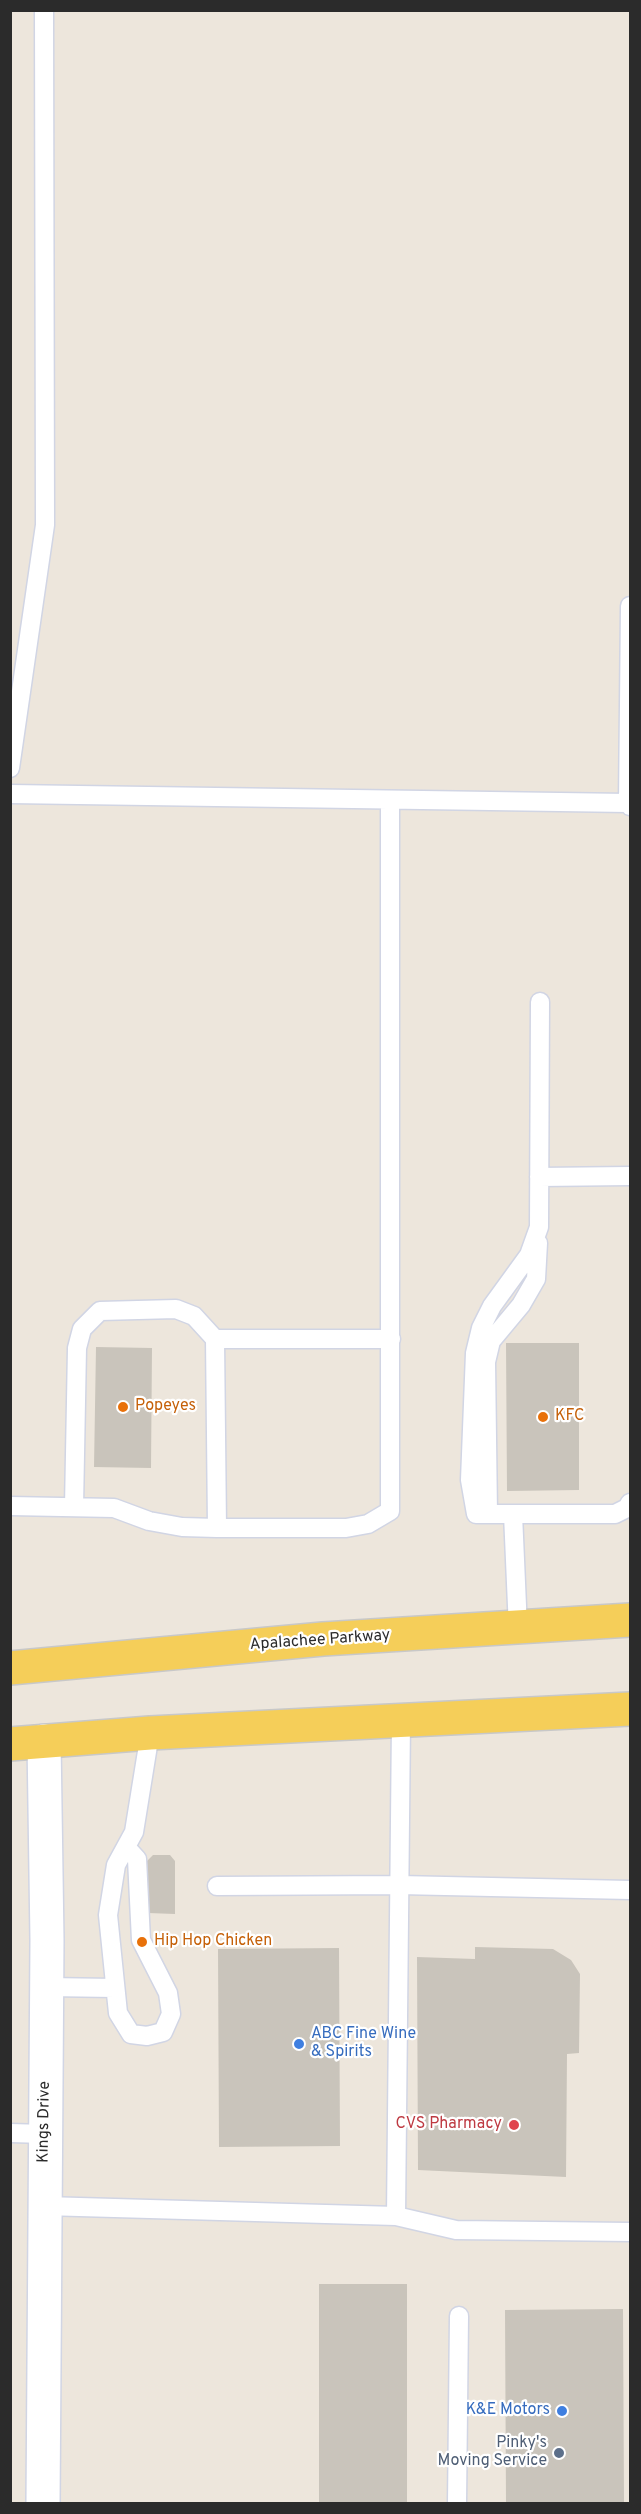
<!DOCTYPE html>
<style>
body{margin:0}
#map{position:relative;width:641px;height:2514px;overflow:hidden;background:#ede6dc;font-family:Overpass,sans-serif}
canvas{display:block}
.frame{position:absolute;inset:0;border:12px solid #2b2b2b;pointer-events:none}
</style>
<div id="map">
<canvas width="641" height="2514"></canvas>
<div class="frame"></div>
</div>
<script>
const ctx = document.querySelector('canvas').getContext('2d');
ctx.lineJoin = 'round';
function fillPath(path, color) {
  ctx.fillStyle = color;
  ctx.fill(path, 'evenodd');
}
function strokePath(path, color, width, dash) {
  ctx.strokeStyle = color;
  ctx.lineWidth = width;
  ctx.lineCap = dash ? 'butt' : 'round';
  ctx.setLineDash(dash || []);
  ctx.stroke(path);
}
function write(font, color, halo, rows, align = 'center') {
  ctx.font = font + ' Overpass,sans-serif';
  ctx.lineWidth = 4.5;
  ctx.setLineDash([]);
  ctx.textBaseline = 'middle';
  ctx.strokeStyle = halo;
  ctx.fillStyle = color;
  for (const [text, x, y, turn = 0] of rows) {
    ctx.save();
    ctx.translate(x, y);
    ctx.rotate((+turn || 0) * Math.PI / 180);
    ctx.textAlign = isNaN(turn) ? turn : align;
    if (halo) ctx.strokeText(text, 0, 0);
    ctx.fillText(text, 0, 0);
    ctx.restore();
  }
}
fillPath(new Path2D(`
 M506,1343h73v147l-72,1z
 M96,1347l56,1 -1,120 -57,-1z
 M153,1855h17l5,6v53l-27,-1 -1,-52z
 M475,1947l78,2 18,11 9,14 -1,79 -12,1 -1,123 -148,-7 -1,-213 58,2z
 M339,1948l1,198 -121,1 -1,-198z
 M319,2284h88v220h-88z
 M623,2309l1,195h-118l-1,-194z`), '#c9c4bb');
const service = new Path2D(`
 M630,606l-2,197 2,3
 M10,768l35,-243 -1,-515
 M10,794l618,9
 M540,1002l-1,225 -10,28 -37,51 -11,22 -6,25 -5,127 6,34h139l12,-6 3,-5
 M539,1177l91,-1
 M215,1339h176
 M10,1506l104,2 35,13 33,6 35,1h129l22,-4 22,-13v-711
 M74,1507l3,-159 5,-19 18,-18 76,-2 18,7 21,23 2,189
 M488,1514l-2,-152 5,-21 30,-36 15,-26 2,-36
 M513,1514l5,115
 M126,1847l11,12 4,81 27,53 3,21 -8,18 -16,4 -16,-2 -13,-21 -10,-98 8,-50 18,-33 16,-99
 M217,1886l182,-1 231,5
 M46,1987l69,1
 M10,2133l35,1
 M44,2206l352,10 60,14 174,2
 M396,2216l5,-495
 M457,2504l2,-188`);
const minor = new Path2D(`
 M43,2504l4,-564 -3,-199`);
const primary = new Path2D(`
 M10,1668l313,-29 307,-19
 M10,1744l140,-11 480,-24`);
strokePath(service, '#d1d5e4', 21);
strokePath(minor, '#d1d5e4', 36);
strokePath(primary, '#c8c8c8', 36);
strokePath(service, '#fff', 18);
strokePath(minor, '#fff', 33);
strokePath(primary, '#f5ce59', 33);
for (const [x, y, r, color] of [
 [123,1407,6,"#e8710a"],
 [543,1417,6,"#e8710a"],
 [142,1942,6,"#e8710a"],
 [299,2044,6,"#3f7fe0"],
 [514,2125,6,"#e0444e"],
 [562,2411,6,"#3f7fe0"],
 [559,2453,6,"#5c6f8a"]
]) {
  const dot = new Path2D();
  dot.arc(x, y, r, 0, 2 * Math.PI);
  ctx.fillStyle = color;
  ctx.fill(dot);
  strokePath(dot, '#fff', 2);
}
write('16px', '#c56008', '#fff', [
 ["Popeyes",135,1407],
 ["KFC",555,1417],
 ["Hip Hop Chicken",154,1942]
], 'left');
write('16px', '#2b2b2b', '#fff', [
 ["Apalachee Parkway",320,1641,-4],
 ["Kings Drive",45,2122,-89]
]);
write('16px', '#366cbe', '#fff', [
 ["ABC Fine Wine",311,2035],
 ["& Spirits",311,2053],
 ["K&E Motors",550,2411,"right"]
], 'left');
write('16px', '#be3a42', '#fff', [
 ["CVS Pharmacy",502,2125]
], 'right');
write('16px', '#4e5e75', '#fff', [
 ["Pinky's",547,2444],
 ["Moving Service",547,2462]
], 'right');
</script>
